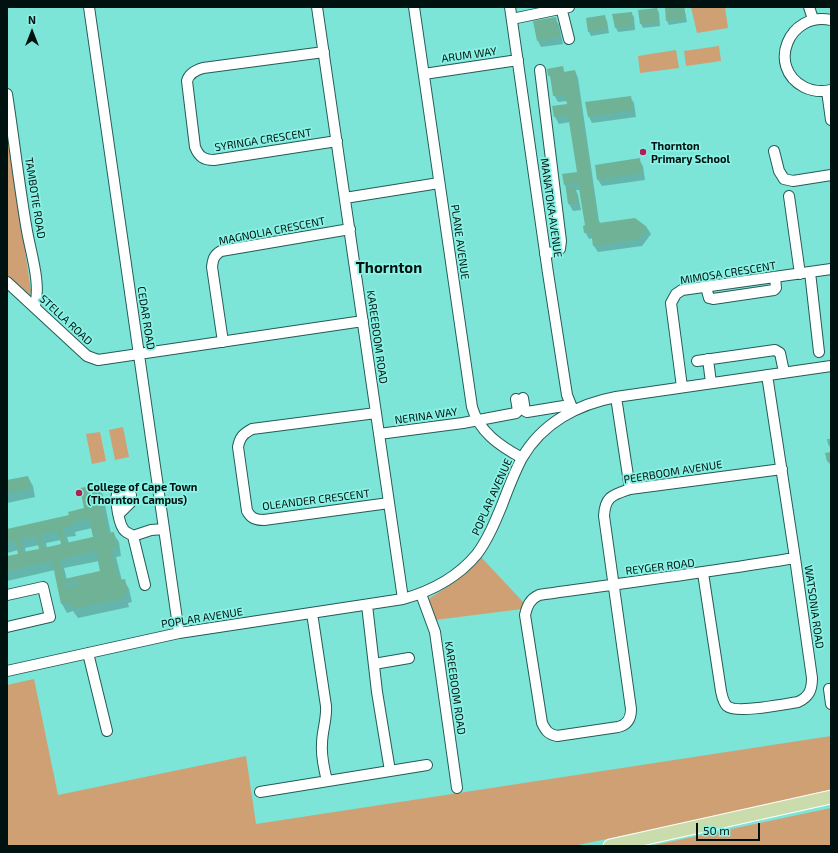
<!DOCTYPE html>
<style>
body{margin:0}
#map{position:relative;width:838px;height:853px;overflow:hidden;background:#7de4d8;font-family:"Exo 2",sans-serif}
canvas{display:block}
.frame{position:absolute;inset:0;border:8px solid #00120f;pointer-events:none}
.north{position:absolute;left:12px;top:12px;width:40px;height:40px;-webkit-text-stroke:3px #8af2e5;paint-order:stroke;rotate:0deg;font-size:11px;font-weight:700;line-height:16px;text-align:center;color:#00120f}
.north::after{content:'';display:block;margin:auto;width:14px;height:18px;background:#00120f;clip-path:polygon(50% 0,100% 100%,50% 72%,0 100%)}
.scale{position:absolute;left:696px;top:823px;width:64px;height:18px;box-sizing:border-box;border:2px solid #00120f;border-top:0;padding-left:5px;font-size:12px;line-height:14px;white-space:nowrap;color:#00120f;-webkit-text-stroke:3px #8af2e5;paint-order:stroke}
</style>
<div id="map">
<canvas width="838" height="853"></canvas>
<div class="frame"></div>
<div class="north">N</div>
<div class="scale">50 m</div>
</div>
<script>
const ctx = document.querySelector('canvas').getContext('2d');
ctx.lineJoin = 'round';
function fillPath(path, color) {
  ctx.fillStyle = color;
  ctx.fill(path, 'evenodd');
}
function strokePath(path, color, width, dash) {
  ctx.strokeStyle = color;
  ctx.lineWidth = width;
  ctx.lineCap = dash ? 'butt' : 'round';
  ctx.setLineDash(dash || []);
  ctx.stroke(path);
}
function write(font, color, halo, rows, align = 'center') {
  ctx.font = font + ' "Exo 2",sans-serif';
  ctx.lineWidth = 3.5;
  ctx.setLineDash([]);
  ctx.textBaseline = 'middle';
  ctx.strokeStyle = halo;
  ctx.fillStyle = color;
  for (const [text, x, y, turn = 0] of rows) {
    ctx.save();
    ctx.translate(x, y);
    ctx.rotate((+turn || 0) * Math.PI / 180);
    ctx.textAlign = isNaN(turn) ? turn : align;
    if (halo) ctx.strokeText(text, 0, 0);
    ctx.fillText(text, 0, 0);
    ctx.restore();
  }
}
fillPath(new Path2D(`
 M691,7h34l3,21 -31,5z
 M719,46l2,15 -35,5 -2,-15z
 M676,50l3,18 -39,5 -2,-17z
 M7,122l24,170 -2,4 -22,-18z
 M123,427l6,30 -14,3 -6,-30z
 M100,432l6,29 -14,3 -6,-30z
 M481,557l43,46 -2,6 -87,11 -7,-18 2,-4 28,-18z
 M34,679l24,116 188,-39 10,68 575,-88v54l-41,11 -217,45h-566v-161z
 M831,808v38h-181z`), '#cea074');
fillPath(new Path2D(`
 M670,7h14l3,15 -18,3 -2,-4z
 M657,9l2,4 1,13 -17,2 -2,-4 -2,-13z
 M631,13l3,4 1,13 -17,2 -2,-4z
 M604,16l3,5 2,12 -18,3 -2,-4z
 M555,19l4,6 4,19 -22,3 -3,-6z
 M562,67l3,6 10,-2 3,7 21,143 2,3 34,-5 12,9 4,6 -9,12 -44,6 -4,-6 -1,-8 -4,1 -4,-7 1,-6 -6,-36h-4l2,5 3,15 -8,1 -4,-7 -6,-29 15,-2 -8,-51 -11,2 -4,-7 -1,-10 14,-2 -1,-4 -9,1 -4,-7 -2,-14 -3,-6z
 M630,97l4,6 2,14 -44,6 -3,-6z
 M639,160l4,6 2,14 -43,6 -4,-6z
 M827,439h4v10l-3,-5z
 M826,453h5v12l-4,-4z
 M28,477l5,9 2,11 -28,6v-22z
 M97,486l6,9 8,39 2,-1 6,9 2,14 -5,1 6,24 2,-1 5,9 3,13 -4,1 1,4 -51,11 -5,-7 -6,2 -5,-9 -7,-34 -48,11v-24l12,-3 -1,-4 -11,3v-23l63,-14 15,-7zM92,528l2,9 -25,6 -2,-6 9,-1 -1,-4zM61,540l1,5 -15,3 -1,-5zM39,545l1,5 -14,3 -1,-5zM99,561l2,11 -34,8 -3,-12z`), '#0003');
fillPath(new Path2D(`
 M665,7h19l2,11 -20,3z
 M657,8l2,14 -19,2 -2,-14z
 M632,12l1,14 -18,2 -3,-14z
 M605,15l3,14 -20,3 -2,-14z
 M556,17l4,20 -23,4 -4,-20z
 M563,66l1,6 11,-2 22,144 -8,2h8l2,7 36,-5 12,9 -8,12 -46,7 -2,-14 -7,1 -1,-7 2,-1 -7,-42 -14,2 -2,-11 15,-2 -9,-57 -14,2 -2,-11 15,-2 -2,-10 -12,2 -3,-21 -2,1 -1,-7z
 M631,96l2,14 -45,7 -3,-15z
 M640,158l2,15 -45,7 -2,-15z
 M575,187l3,16 -10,1 -2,-16z
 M831,452v9h-4l-2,-8z
 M28,476l3,12 -24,5v-13z
 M98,485l10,48 6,-1 3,15 -5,1 6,28 1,-1 1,5 5,-1 3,14 -4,1 1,4 -54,11 -1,-1 -1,-6 -8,2 -9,-43 -45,10v-15l11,-2 -3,-13 -8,2v-14l62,-14 -1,-3 16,-4 -4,-20zM89,519l4,18 -27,6 -3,-15 9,-1 -1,-4zM58,531l3,13 -17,4 -3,-14zM36,536l3,13 -16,3 -3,-13zM96,551l4,20 -36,8 -4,-20zM77,580l1,5 -11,2 -1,2 -1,-6z`), '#6fb295');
const minor = new Path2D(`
 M89,7l90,626
 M317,7l86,592
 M414,7l58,400c7,25 28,39 50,51
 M510,7l38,266 19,122 6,15
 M561,7l8,32
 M809,7l4,12
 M512,19l57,-12
 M831,20c-42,-9 -65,47 -27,67 8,4 18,5 27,3
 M324,52l-121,16c-7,2 -14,5 -16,13l8,66c4,10 9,13 19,13l123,-19
 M540,70l21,171 -1,8 -3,2 -12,3
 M424,74l94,-14
 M827,91l4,29
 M7,94c7,45 12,91 20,137 4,23 14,52 8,75
 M774,151l5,20 5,8 9,2 38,-6
 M789,196l11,78
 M345,198l94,-15
 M810,272l9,80
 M7,282l80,74 11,4 265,-39
 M706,287l3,11 4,1 61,-9 2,-2 -1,-11
 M223,342l-11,-75c1,-8 2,-12 9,-16l129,-22
 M708,359l3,24
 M697,361l78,-11 5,3 4,19
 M682,387l-11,-84 5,-9 6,-4 149,-21
 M616,397l14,92
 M523,398l2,13 2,1 43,-7
 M376,413l-124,16c-9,5 -12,8 -14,18l9,64c4,7 8,9 17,9l125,-17
 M379,434l84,-11 53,-10 2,-2 -2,-12
 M782,469l-152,20c-17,6 -25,7 -26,27l27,193c0,10 -4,16 -13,18l-61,9c-9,-2 -11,-5 -15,-13l-17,-108c2,-9 5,-16 14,-20 85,-12 171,-23 256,-37
 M119,514l12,-12v-7c-5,-4 -9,-4 -14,-1 -2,7 2,32 8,37 2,2 6,3 8,5
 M703,573l18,118c1,5 2,11 6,15 9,8 58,-2 71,-4 11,-5 14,-12 14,-24l-17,-120 -28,-183
 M145,585l-12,-49 18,-6 13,-1
 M421,594l14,38 22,156
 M7,595l36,-8 7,30 -43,10
 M367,605l10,87 13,79
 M312,613l14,93c1,13 -4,25 -4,38 -1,12 2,25 5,37
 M88,653l19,78
 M374,664l35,-6
 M7,671l172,-38 224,-34c29,-8 55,-22 74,-45 11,-15 18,-32 25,-49 6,-16 12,-32 20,-47 20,-35 56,-54 94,-61l215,-31
 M829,689l2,15
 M260,792l167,-27`);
const major = new Path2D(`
 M610,846l221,-49`);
strokePath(minor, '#245c56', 12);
strokePath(major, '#fff', 15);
strokePath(minor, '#fff', 10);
strokePath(major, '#cbdcac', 13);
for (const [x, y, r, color] of [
 [643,152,4,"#af1f55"],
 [79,493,4,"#af1f55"]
]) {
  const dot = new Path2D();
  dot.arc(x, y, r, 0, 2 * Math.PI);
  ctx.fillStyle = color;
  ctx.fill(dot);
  strokePath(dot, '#8af2e5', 1.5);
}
write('11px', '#00120f', '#8af2e5', [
 ["ARUM WAY",469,55,-8],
 ["SYRINGA CRESCENT",263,140,-9],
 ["TAMBOTIE ROAD",35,198,81],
 ["MANATOKA AVENUE",551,208,82],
 ["MAGNOLIA CRESCENT",272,231,-11],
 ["PLANE AVENUE",460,242,82],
 ["MIMOSA CRESCENT",728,273,-9],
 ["CEDAR ROAD",146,318,81],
 ["STELLA ROAD",66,320,43],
 ["KAREEBOOM ROAD",377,337,82],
 ["NERINA WAY",426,416,-8],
 ["PEERBOOM AVENUE",673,472,-9],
 ["POPLAR AVENUE",492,497,-66],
 ["OLEANDER CRESCENT",316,500,-7],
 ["REYGER ROAD",660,567,-7],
 ["WATSONIA ROAD",814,607,82],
 ["POPLAR AVENUE",202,618,-9],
 ["KAREEBOOM ROAD",455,688,82]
]);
write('bold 11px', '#00120f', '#8af2e5', [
 ["Thornton",651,146],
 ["Primary School",651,159],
 ["College of Cape Town",87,487],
 ["(Thornton Campus)",87,500]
], 'left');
write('bold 15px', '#00120f', '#8af2e5', [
 ["Thornton",389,268]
]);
</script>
